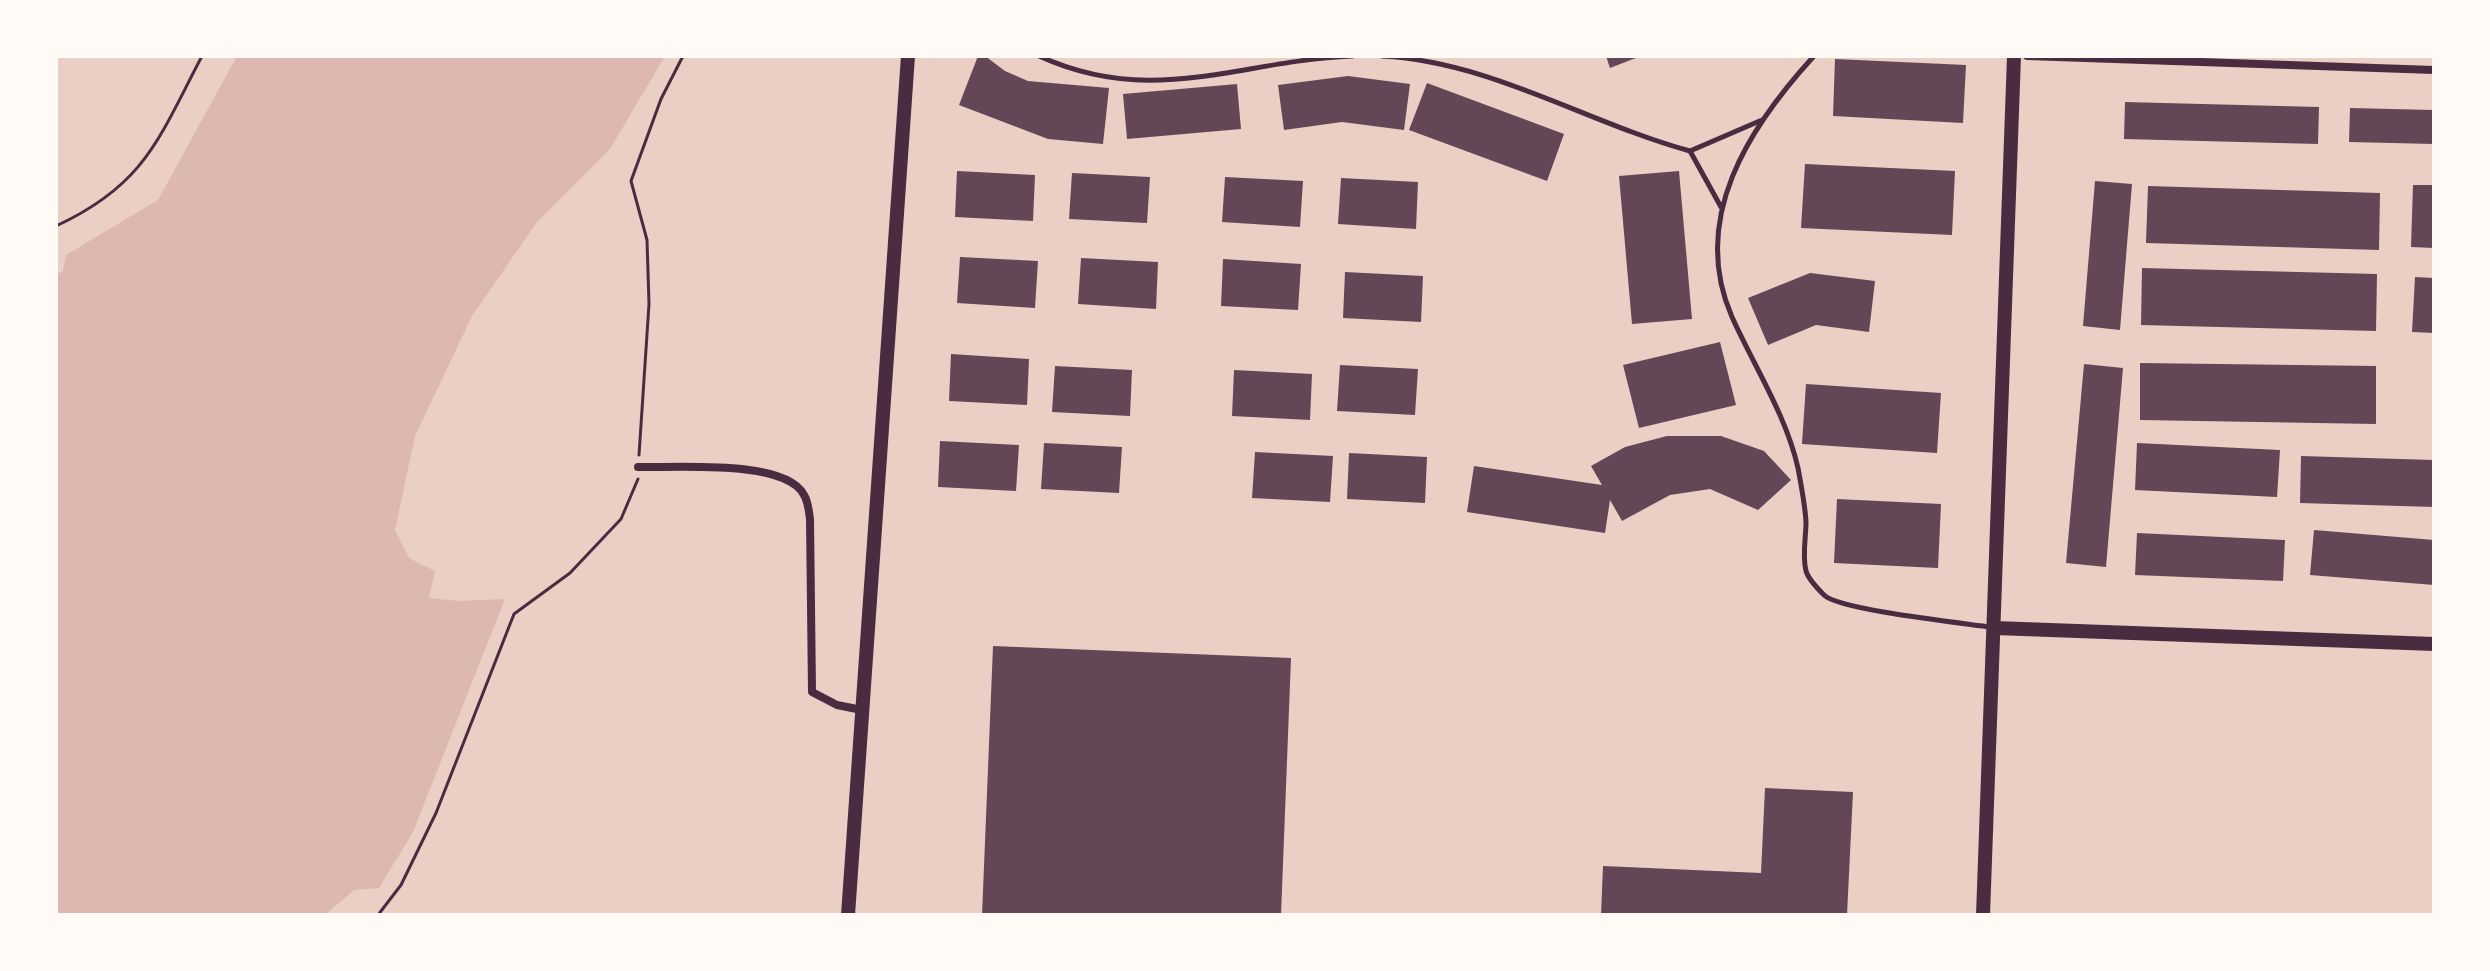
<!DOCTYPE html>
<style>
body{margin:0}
#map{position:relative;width:2490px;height:971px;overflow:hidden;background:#f7e1d7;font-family:"Open Sans",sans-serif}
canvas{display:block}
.frame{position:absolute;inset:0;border:58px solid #fffaf5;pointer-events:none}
</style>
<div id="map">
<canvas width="2490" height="971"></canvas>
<div class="frame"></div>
</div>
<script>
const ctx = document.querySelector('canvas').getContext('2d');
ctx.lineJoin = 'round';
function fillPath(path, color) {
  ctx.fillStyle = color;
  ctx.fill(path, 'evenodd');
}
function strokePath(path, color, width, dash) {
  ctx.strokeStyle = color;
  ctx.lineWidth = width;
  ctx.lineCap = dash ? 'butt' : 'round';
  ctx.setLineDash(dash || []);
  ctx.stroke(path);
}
fillPath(new Path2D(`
 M56,56h2378v859h-2378z`), '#ebcfc5');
fillPath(new Path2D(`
 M237,56h428l-55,93 -73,73 -65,94 -57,120 -20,94 14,28 26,13 -6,27 30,3 46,-2 -92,233 -34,56 -25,2 -29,25h-269v-640l7,-4 3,-16 92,-55z`), '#dcb8b0');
fillPath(new Path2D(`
 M978,56h7l20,15 23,10 81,7 -6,56 -55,-5 -89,-34z
 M1606,56h35l-31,12z
 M1835,59l131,6 -3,58 -130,-7z
 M1348,76l62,8 -6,46 -62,-8 -58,8 -6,-45z
 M1427,83l137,51 -17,47 -138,-51z
 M1237,84l4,45 -114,10 -4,-45z
 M2125,102l194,5 -1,37 -194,-5z
 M2350,108l84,2v34l-85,-2z
 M1805,164l150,7 -3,64 -151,-7z
 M957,171l78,4 -2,46 -78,-4z
 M1679,171l13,148 -60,5 -13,-148z
 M1072,173l78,4 -3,46 -78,-4z
 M1225,177l78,4 -3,46 -78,-5z
 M1341,178l77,4 -2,47 -78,-5z
 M2095,181l37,3 -12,146 -37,-4z
 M2413,185h21v63l-23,-1z
 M2148,186l232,7 -1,57 -233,-7z
 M960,257l78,4 -3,47 -78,-5z
 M1081,258l77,4 -2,47 -78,-5z
 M1223,259l78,5 -3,46 -77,-4z
 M2142,268l235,6 -1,57 -235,-6z
 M1345,272l78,4 -2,46 -78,-4z
 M1810,273l65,8 -6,51 -53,-7 -48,20 -20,-47z
 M2415,277l19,1v55l-22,-1z
 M1720,342l16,63 -97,23 -16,-63z
 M951,354l78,5 -2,46 -78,-4z
 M2140,363l236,3v58l-236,-4z
 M2084,364l39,4 -17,199 -40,-4z
 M1340,365l78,4 -3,46 -78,-4z
 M1055,366l77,4 -2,46 -78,-4z
 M1234,370l78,4 -2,46 -78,-4z
 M1806,384l135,9 -4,60 -135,-9z
 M1667,436h54l43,15 27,29 -33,30 -48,-21 -40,6 -48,26 -12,-21 -5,33 -138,-21 7,-46 128,19 -11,-19 34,-19z
 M940,441l79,4 -3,46 -78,-4z
 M1044,443l78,4 -3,46 -78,-4z
 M2137,443l143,7 -3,47 -142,-7z
 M1255,452l78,4 -3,46 -78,-4z
 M1349,453l78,4 -2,46 -78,-4z
 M2301,456l133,4v47l-134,-4z
 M1837,499l104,5 -3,64 -104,-5z
 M2314,530l120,10v45l-124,-10z
 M2137,533l148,7 -2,41 -148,-6z
 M993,646l298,12 -10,257h-299z
 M1765,788l88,4 -6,123h-246l2,-49 158,7z`), '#644757');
strokePath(new Path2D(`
 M56,226c89,-41 103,-88 146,-170
 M639,455l10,-151 -2,-64 -16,-59 30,-82 22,-43
 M378,915l23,-30 35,-72 78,-199 56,-41 51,-54 17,-40`), '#4a2c40', 3);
strokePath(new Path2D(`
 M1039,56c114,52 198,5 313,0
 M1382,56c110,6 203,66 308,95l31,56
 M1814,56c-65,71 -125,163 -82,261 22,49 54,98 66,151 3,17 7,36 8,54 0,15 -4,34 0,49 2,7 12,18 18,24 15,15 138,28 166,32
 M1690,151l72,-31`), '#4a2c40', 5);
strokePath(new Path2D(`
 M2027,56l407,14
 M638,467c37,1 148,-8 166,28 4,6 5,16 6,24l2,173 25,13 25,5`), '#4a2c40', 8);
strokePath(new Path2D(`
 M1995,628l439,16
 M848,915l60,-859
 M1983,915l31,-859`), '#4a2c40', 14);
</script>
